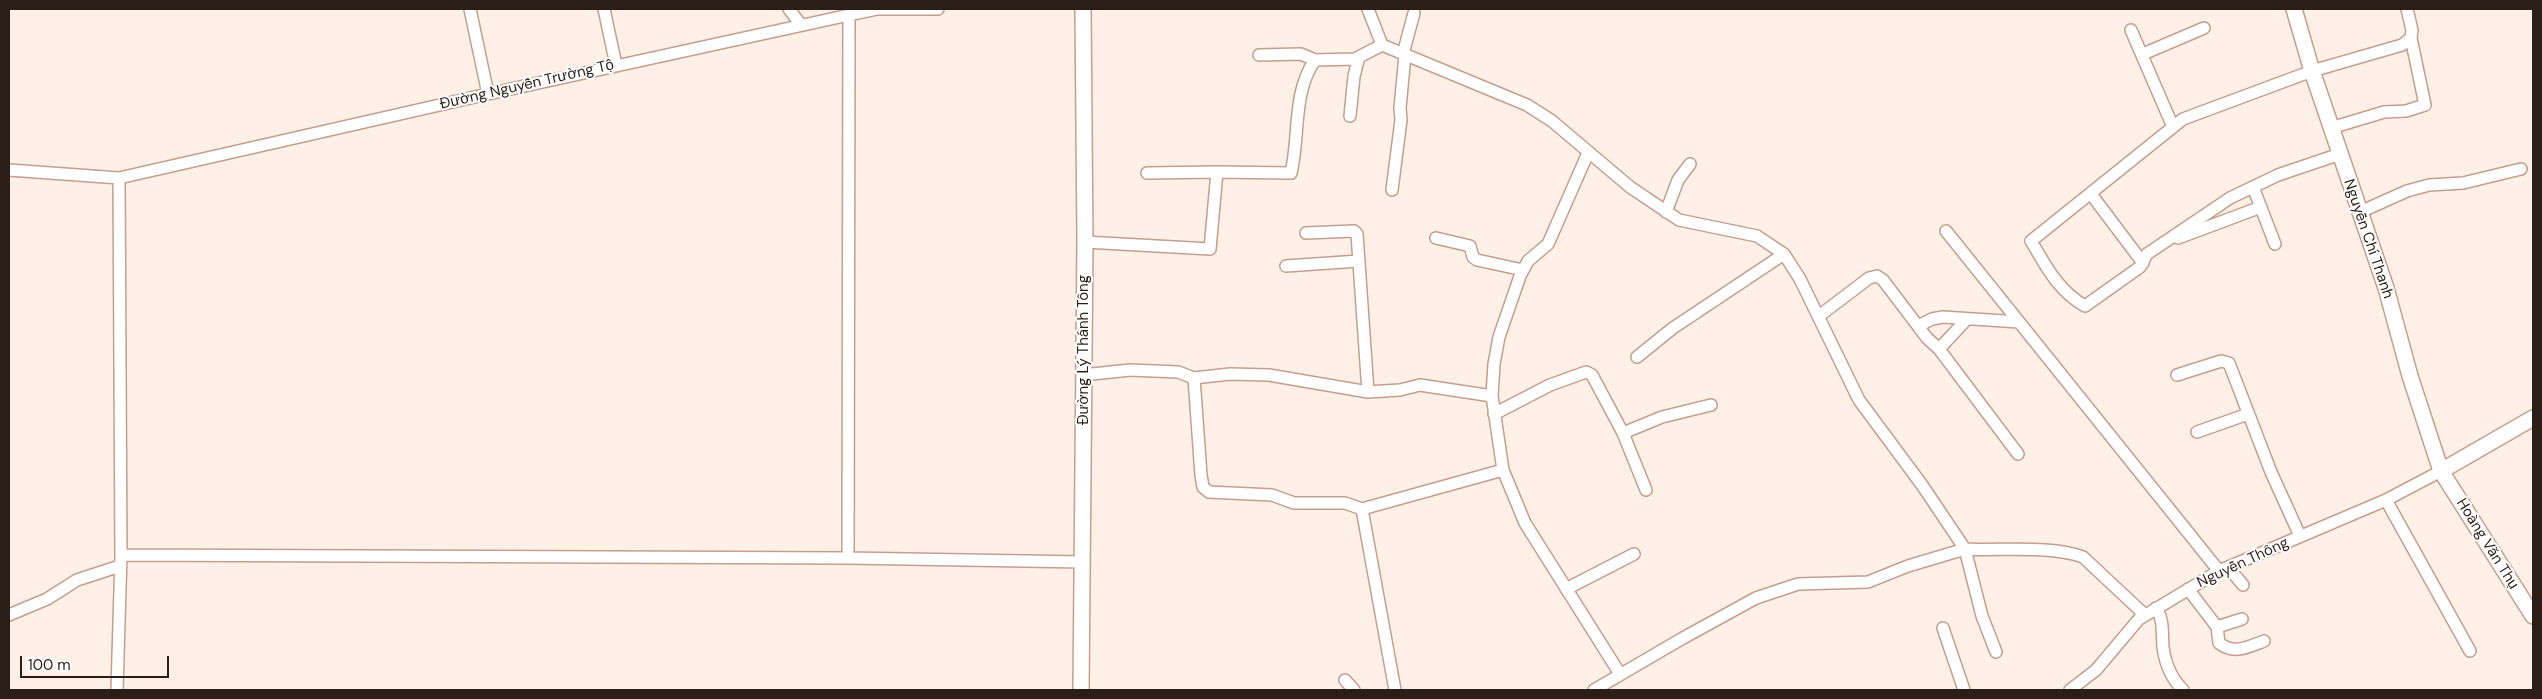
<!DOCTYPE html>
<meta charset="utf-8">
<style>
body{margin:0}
#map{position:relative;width:2542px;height:699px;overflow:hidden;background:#feefe7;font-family:"DM Sans",sans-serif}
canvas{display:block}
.frame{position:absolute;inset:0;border:10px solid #2b1e17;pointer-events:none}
.scale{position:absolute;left:20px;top:656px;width:149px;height:22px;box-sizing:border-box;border:2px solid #2b1e17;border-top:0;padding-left:6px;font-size:15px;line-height:18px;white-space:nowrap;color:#2b1e17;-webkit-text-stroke:4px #fff;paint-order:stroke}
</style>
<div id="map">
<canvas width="2542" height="699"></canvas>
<div class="frame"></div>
<div class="scale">100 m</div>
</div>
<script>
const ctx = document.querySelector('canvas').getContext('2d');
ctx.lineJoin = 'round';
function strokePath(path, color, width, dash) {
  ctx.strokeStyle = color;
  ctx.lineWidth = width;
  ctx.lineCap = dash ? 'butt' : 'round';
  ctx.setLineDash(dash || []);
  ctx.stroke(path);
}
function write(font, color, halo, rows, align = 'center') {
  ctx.font = font + ' "DM Sans",sans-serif';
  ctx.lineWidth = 4;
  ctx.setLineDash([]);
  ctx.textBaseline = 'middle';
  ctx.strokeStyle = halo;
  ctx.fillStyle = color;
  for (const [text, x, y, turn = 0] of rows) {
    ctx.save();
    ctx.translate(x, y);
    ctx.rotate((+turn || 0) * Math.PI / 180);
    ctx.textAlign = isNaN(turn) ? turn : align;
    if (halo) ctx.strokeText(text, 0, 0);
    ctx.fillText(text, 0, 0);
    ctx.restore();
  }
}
const street = new Path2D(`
 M470,9l18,85
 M604,9l12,56
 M789,9l12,16
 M1368,9l14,36 145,60 25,16 78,66 49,33 78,16 27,18 16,25 59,121 63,85 43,64c34,2 88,-4 118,8l62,58
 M2131,30l42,97
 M1403,54l11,-41
 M2143,54l61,-26
 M1259,55l42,-1 14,6
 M1350,116l4,-40 5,-19
 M2331,128l53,-16 22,-1 19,-6 -14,-67
 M1588,153l-40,91 -20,17 -8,15 -21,61 -5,27 -2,32 11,74 22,53 95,151
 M2340,154l-62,21 -48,23 -83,56 -7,13 -55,39c-27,-15 -39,-40 -54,-65l152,-122 129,-48 90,-26 9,-7 1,-8 -5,-21
 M9,170l110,8 369,-84 361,-79 28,-6h61
 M1147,173l70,-1
 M2253,187l22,57
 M1392,190l9,-70 -1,-12 5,-53
 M2091,194l52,69
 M1666,212l12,-32 12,-16
 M2360,212l47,-21 22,-6 34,-2 58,-14
 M1946,231l273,340
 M1306,233l48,-2 3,3 11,158
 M1436,238l34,8 3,11 4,3 46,10
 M2178,238l83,-31
 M1085,242l125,7 7,-77 74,1c9,-37 1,-80 24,-113l40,-1 27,-14
 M1286,266l73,-5
 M1819,316l50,-38 8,-2 6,4 44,58 12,11 79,105
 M1918,326l14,-7 11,-2 76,5
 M1939,349l27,-29
 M1637,357l36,-29 111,-74
 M1083,375l47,-5 48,2 16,6 36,-4 39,1 99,17 32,-2 20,-5 72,11
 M2177,375l44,-14 8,2 42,109 29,64
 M1194,378l7,97 2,12 6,5 63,3 22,8h51l17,6 141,-39
 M1494,414l56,-29 36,-13 6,3 31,58 23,57
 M2197,432l51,-18
 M1623,433l39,-16 49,-12
 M2386,500l84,151
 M1362,509l33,181
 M121,555l727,3 235,4
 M848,558l1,-543
 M2228,567l15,18
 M1566,589l68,-35
 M2188,589l29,38 2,16c15,12 29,4 45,-2
 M2156,608c8,11 6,27 7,39 2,16 9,32 20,43
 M9,615l38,-16 30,-19 43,-14
 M2217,627l25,-8
 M1943,628l21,62
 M1345,680l9,10
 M117,690l4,-135 -2,-377
 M1594,690l89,-52 73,-40 42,-14 70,-2 40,-16 57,-17 17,67 14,36
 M2070,690l26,-20 43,-51 80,-48 167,-71 55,-29`);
const secondary = new Path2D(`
 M2294,9l18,62 74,217 24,88 31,95 92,145
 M2441,471l92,-53
 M1081,690l4,-448 -2,-233`);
strokePath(street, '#c39f8d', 14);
strokePath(secondary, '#c39f8d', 18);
strokePath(street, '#fff', 11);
strokePath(secondary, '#fff', 15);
write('15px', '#2b1e17', '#fff', [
 ["Đường Nguyễn Trường Tộ",527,85,-13],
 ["Nguyễn Chí Thanh",2368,239,71],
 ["Đường Lý Thánh Tông",1084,350,-90],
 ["Hoàng Văn Thụ",2487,544,58],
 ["Nguyễn Thông",2243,563,-25]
]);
</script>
